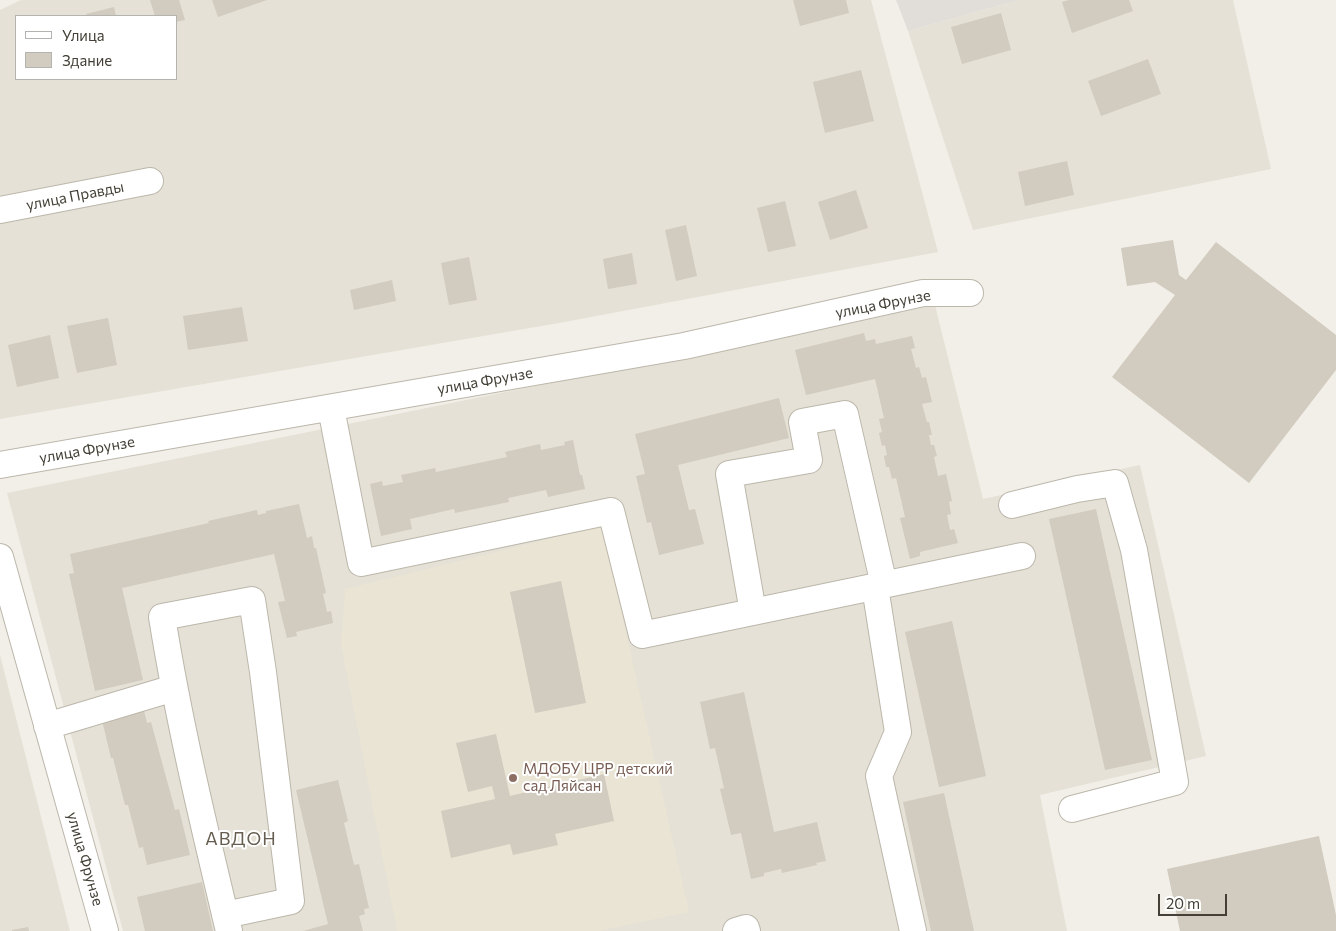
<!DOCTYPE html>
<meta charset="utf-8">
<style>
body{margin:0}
#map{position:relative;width:1336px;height:931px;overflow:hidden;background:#f2efe8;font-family:Commissioner,sans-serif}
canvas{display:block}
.legend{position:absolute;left:15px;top:15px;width:162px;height:65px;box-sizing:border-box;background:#fff;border:1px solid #b4b3af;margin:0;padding:6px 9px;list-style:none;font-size:15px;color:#444037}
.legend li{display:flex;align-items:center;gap:10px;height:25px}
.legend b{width:25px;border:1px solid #b4b3af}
.scale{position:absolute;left:1158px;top:894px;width:69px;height:22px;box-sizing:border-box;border:2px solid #444037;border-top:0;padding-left:6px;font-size:15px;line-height:18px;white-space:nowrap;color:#444037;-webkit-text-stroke:4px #fff;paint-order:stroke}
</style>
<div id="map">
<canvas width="1336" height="931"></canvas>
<ul class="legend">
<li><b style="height:6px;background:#fff"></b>Улица</li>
<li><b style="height:14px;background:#d2cbbf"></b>Здание</li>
</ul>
<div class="scale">20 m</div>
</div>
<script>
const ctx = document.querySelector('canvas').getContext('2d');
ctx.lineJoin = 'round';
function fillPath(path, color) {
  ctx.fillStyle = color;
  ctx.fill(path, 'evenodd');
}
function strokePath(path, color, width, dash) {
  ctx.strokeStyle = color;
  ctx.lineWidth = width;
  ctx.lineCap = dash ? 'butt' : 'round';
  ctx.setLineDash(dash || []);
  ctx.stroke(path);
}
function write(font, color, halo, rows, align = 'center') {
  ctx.font = font + ' Commissioner,sans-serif';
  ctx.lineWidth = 4;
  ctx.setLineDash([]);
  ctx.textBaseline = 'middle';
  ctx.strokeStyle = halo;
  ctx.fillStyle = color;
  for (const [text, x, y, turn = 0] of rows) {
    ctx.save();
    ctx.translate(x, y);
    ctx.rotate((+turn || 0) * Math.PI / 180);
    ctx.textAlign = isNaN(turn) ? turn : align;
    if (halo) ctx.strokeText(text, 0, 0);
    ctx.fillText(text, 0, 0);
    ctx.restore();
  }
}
fillPath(new Path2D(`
 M21,0h850l67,252 -379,71 -559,96v-409zM16,16h160v63h-160z
 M1019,0h214l38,169 -298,61 -65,-199z
 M935,305l48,194 157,-34 66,291 -166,39 27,136h-944l-116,-438z
 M0,655l70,276h-70z`), '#e5e1d6');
fillPath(new Path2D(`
 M896,0h123l-111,31z`), '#e1ded9');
fillPath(new Path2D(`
 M602,526l87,386 -90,19h-202l-56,-287 4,-55z`), '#e9e4d3');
fillPath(new Path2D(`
 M150,0h29l6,20 -9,2v-6h-21z
 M212,0h55l-49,17z
 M793,0h53l3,13 -49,13z
 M1069,0h60l4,11 -61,22 -10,-31z
 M114,7l2,9h-29l-1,-2z
 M1001,13l10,37 -49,14 -11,-37z
 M1148,59l13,35 -60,22 -13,-35z
 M861,70l13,51 -49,12 -12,-51z
 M1067,161l7,34 -49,11 -7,-34z
 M856,190l12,38 -38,12 -12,-38z
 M785,201l11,45 -28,6 -11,-44z
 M686,225l11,51 -21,5 -11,-51z
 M1173,240l6,35 7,5 30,-38 120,93v35l-87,113 -137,-106 63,-82 -20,-13 -28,4 -6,-38z
 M632,253l5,31 -29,5 -5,-30z
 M469,257l8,43 -28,5 -8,-42z
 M392,280l4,21 -42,9 -4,-20z
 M242,307l6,34 -60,9 -5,-34z
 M108,318l9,47 -40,8 -10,-47z
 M864,333l2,8 9,-2 1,5 36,-8 3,12 -4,1 5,19 3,-1 3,11 4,-1 6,25 -10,2 5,18h2l3,13h-3l2,10h3l3,11 -3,1 4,19 8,-2 6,27 -3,1 2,12 -4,1 3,15 4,-1 4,14 -38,9v4l-10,3 -10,-41 5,-1 -9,-39 -4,1 -3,-12h-3l-2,-11 3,-1 -2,-10 -3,1 -3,-13 3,-1 -3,-13 5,-1 -9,-39 -69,16 -11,-45z
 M50,335l9,43 -42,9 -9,-42z
 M779,398l10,40 -111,27 11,45 6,-1 9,35 -45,11 -8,-33 -4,1 -11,-47 9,-2 -10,-40z
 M573,440l7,35h2l3,14 -37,8 -2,-7 -38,8 1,4 -54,11 -1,-4 -44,10 2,10 -31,7 -11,-52 12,-3 1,5 20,-4 -2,-7 34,-7 1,4 71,-15 -2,-5 35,-8 1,6 24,-5 -1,-3z
 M299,504l8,34 5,-2 2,12h2l10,45 -3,1 4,18 4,-1 2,12 -37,9 1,4 -10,2 -9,-36 7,-1 -11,-47 -152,34 21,92 -48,11 -26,-117 5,-1 -4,-19 139,-31 -1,-2 49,-11 1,5 8,-2v-2z
 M1096,509l56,251 -47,10 -56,-251z
 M561,581l25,122 -51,10 -25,-121z
 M952,621l34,155 -47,11 -34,-155z
 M744,692l30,140 43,-10 9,39 -10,2 1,2 -35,8 -1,-4 -17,4v3l-13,3 -10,-46 -10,2 -11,-46 4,-1 -9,-40 -5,1 -10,-47z
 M142,703l5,20 4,-1 24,88 4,-1 11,46 -43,10 -4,-18 -4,1 -11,-43h-3l-12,-47h-2l-9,-38z
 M496,734l14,62 94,-22 10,47 -59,13 3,11 -45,10 -3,-11 -59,14 -10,-47 54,-12 -3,-13 -24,6 -12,-49z
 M338,780l10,41 -4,2 10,42 5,-1 10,44 -5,1 1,5 -6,2 4,15h-60l25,-7 -32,-134z
 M944,793l30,138h-43l-28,-129z
 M1319,836l17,79v16h-156l-13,-62z
 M202,882l11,49h-68l-8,-34z
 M28,927l1,4h-17v-1z`), '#d2cbbf');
const minor = new Path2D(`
 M0,210l150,-29
 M331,408l30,155 250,-52 31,124 380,-79
 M0,465l684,-119 239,-53h47
 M1012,505l65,-16 38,-6 19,67 41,232 -103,27
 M0,557l105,374
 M875,587l23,145 -19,44 34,155
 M753,612l-24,-138 80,-14 -7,-38 43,-8 39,171
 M47,726l127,-38
 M225,915l66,-14 -28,-229 -11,-72 -90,17c17,106 42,210 67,314
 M736,931l10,-3 1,3`);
strokePath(minor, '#bcb7ab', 28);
strokePath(minor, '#fff', 26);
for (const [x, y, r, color] of [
 [513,778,5,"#8d6e63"]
]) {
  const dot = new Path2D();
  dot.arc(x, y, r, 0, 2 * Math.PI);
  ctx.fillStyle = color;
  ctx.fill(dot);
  strokePath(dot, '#fff', 2);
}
write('15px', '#444037', '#fff', [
 ["улица Правды",75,196,-11],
 ["улица Фрунзе",883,304,-11],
 ["улица Фрунзе",485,381,-10],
 ["улица Фрунзе",87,450,-10],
 ["улица Фрунзе",85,859,74]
]);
write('15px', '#785e54', '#fff', [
 ["МДОБУ ЦРР детский",523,769],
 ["сад Ляйсан",523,786]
], 'left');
ctx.letterSpacing = '1px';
write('18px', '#665e50', '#fff', [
 ["АВДОН",241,839]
]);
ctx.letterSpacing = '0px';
</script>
